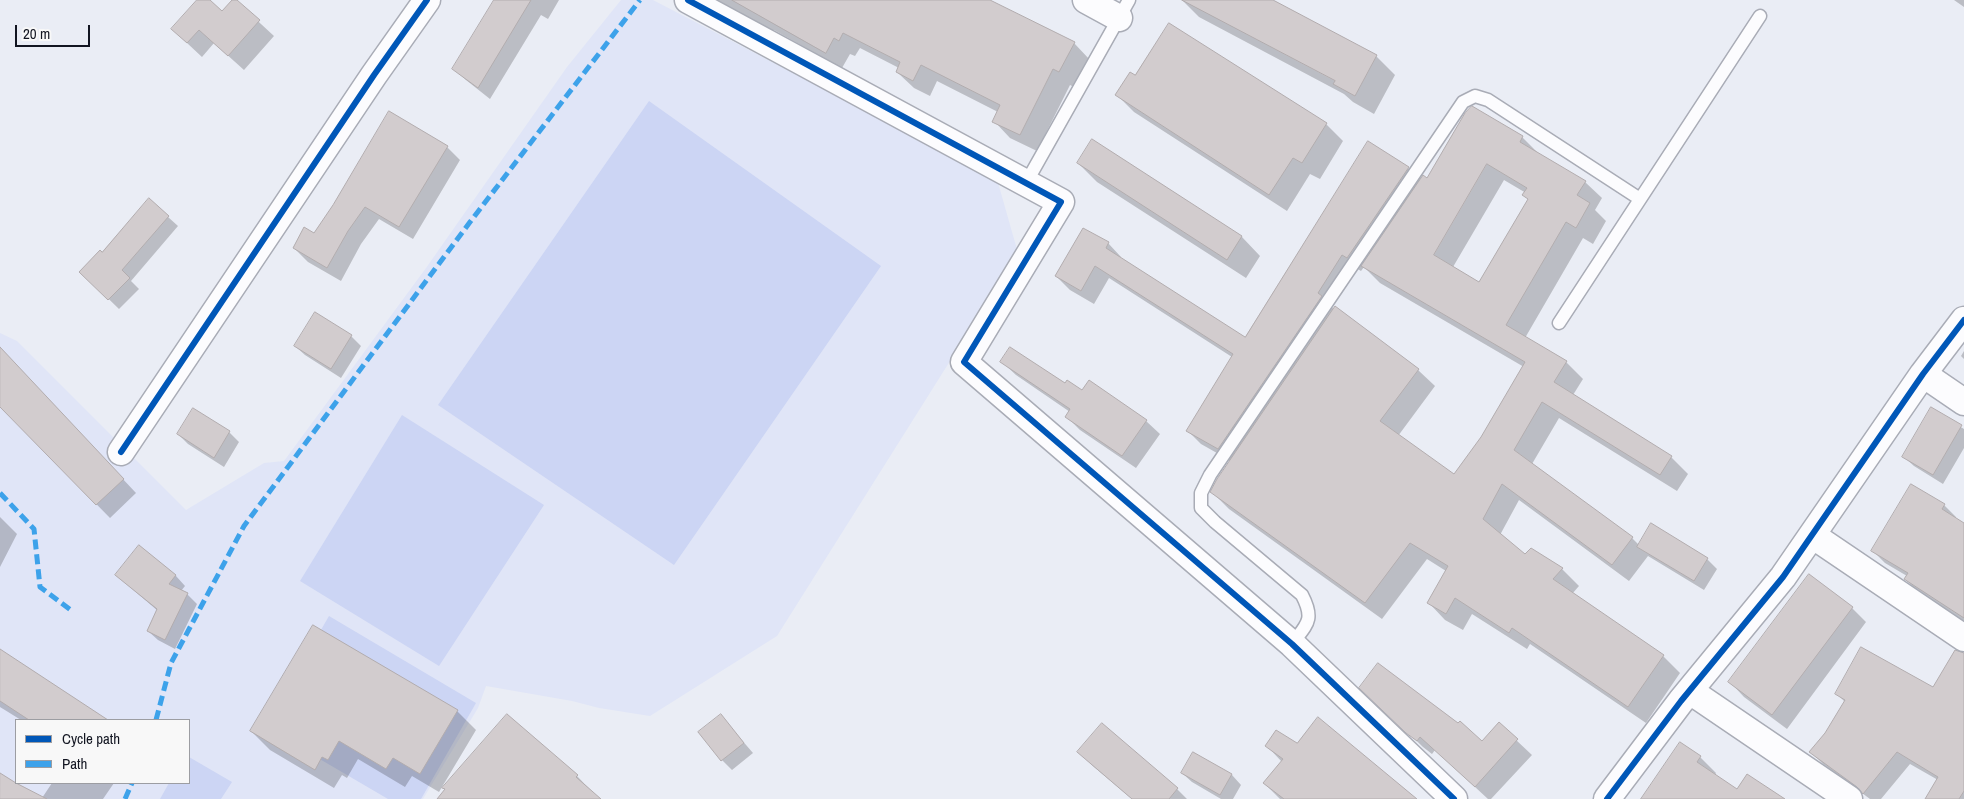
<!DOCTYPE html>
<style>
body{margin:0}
#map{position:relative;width:1964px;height:799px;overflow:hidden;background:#eaedf5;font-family:"Archivo Narrow",sans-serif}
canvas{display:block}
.legend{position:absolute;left:15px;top:719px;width:175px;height:65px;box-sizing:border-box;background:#f8f8f8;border:1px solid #9c9da2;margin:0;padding:6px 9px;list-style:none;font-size:15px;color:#121521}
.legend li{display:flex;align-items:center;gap:10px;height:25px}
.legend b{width:25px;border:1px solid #9c9da2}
.scale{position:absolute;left:15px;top:25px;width:75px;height:22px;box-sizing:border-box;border:2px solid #121521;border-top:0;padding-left:6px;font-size:15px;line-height:18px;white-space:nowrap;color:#121521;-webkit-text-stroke:4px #f8f8f8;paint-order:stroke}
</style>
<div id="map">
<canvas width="1964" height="799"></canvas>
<ul class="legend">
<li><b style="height:6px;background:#0057b8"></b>Cycle path</li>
<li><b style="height:6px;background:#3da2ea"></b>Path</li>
</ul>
<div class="scale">20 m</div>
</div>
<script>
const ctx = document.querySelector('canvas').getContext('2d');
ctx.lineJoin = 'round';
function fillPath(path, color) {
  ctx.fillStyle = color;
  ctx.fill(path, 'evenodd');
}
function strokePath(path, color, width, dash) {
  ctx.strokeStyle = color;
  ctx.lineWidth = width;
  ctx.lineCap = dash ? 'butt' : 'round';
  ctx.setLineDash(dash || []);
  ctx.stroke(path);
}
fillPath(new Path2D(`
 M621,0h32l344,179 21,74 -241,383 -127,80 -51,-8 -27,-7 -86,-15 -8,22 -55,91h-423v-466l17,8 169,169 78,-47 20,-2 142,-193 141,-201zM16,720h173v63h-173z`), '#e0e5f7');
fillPath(new Path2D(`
 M649,101l232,165 -207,299 -236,-160z
 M402,415l142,90 -105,161 -139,-85z
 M329,616l147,87 -55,96h-33l-123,-72z
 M189,757l43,25 -11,17h-61l9,-16h20z`), '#ccd5f4');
fillPath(new Path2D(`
 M199,0h9l15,13 12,-13 39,36 -30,34 -30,-27 -12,14 -30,-28z
 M495,0h64l-11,19 -7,-4 -51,84 -24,-19 -12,-11z
 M717,0h270l87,43 16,17 -14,28 -6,-3 -33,66 -27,-13 -16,-17 4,-9 -61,-31 -7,15 -16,-8 -17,-16 2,-4 -39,-20 -5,8 -5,-2 -8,14 -68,-38 -1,1 -50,-25z
 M1182,0h89l105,56 19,19 -21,39 -21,-12 -9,-8 -145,-77z
 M1954,0h10v7z
 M1169,25l157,99 17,17 -23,38 -10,-5 -23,37 -153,-99 -17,-17 18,-18z
 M1522,137l17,17 46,28 17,16 -7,12 11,11 -13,23 -10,-6 -58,100 41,24 17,17 -10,16 98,62 17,17 -11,17 -118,-73 -27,46 100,74 7,7 68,14 10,10 -13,21 -56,-34 -19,25 -110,-81 -19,35 25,21 37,13 17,17 -7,8 91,62 17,17 -34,50 -116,-79 -3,5 -55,-35 -9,16 -18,-10 -16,-17 17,-32 -19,-12 -45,60 -153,-110 -17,-17 19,-31 -30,-17 -13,-13 44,-74 -123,-79 -15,26 -24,-14 -14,-14 52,-33 13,14 -1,1 125,80 163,-170 13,12h7zM1504,180l22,13 -2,2 5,5 -49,83 -27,-16zM1364,267l16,16 144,84 -42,71 -28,38 -56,-40 37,-50 -17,-16 -87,-63 25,-39 5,3z
 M1093,141l149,96 18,19 -14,22 -149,-96 -19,-19z
 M447,147l13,13 -47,79 -34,-20 -18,25 -20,37 -33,-19 -14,-14z
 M168,217l10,9 -47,55 8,8 -20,20 -38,-37 21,-18z
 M351,336l10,10 -20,32 -36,-23 -10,-9z
 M0,348l136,145 -26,25 -110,-112z
 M1964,351v8l-3,-3z
 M1002,362l64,22 80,37 14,13 -24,34 -56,-38 -13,-13 3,-5 -54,-37z
 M1931,409l33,20v19l-21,36 -29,-18 -10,-9z
 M229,432l10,10 -15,25 -36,-23 -10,-10z
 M1944,505l12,12 -1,1 9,6v99l-47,-32 -12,-12 2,-3 -22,-13 -12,-12z
 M0,517l17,17 -17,33z
 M139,547l37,29 9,10 -4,5 6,3 10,10 -22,45 -17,-9 -10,-9 10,-20 -42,-36z
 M1852,608l14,14 -79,107 -43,-32 -14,-15z
 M0,650l106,70h-85l-21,-13z
 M1964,654v145h-32l6,-19 -28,-16 -29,35h-11l-47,-35 -12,-12 15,-18 19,-32 -8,-8 97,-5z
 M1376,702l106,41 17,-19 33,31 -41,44h-3l-53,-49 -3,4 -9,-7z
 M457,711l19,19 -37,62 -27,-16 -7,11 -47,-28 -11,19 -5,-3 -8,13 -64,-38 -19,-19z
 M721,716l32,37 -21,17 -10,-10z
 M1103,725l74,64 10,10h-55l-39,-33 -14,-14z
 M1297,745l119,54h-136l-16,-16 18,-21 -15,-16z
 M1193,754l39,21 9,10 -8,14h-12l-29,-17 -10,-9z
 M1700,757l16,16 -1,2 22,16 45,8h-140z
 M0,774l42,24 10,-15h62l-11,16h-103z
 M577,776l22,23h-160z`), '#0003');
const building = new Path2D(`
 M197,0h13l12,11 10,-11h5l23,20 -32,36 -29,-26 -12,13 -16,-14z
 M494,0h37l-53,88 -26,-19z
 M732,0h258l85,42 -16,30 -6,-3 -33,66 -28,-13 8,-17 -79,-40 -8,16 -17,-9 4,-10 -57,-29 -4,8 -5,-3 -8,15z
 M1182,0h91l104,55 -22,41 -22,-12 2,-3z
 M1169,23l158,100 -25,40 -9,-5 -24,37 -154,-100 15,-23 5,3z
 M1472,106l51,30 -3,6 66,39 -9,14 13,8 -14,25 -10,-6 -60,103 61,36 -13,21 118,74 -12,19 -118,-73 -28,48 119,87 -21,28 -110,-81 -19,35 42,35 6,-6 32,20 -10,11 111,76 -36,52 -116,-79 -3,5 -54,-35 -9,16 -19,-11 21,-37 -38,-23 -45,60 -155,-111 7,-13 118,-173 84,63 -39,52 74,53 27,-37 44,-75 -164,-96 62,-91 4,3 38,-65zM1487,164l40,24 -5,7 6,4 -49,83 -45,-27z
 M389,111l59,35 -49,81 -34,-20 -17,24 -21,37 -34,-20 11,-21 10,6 19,-28z
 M1092,139l150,97 -15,24 -150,-97z
 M1368,141l41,26 -62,91 -5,-3 -24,38 4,3 -104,153 -32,-18 47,-77 -138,-88 -14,25 -26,-15 28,-48 26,14 -3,6 139,89z
 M149,198l20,18 -47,54 8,8 -22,22 -29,-28 21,-22 2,2z
 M315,312l37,23 -21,34 -37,-23z
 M0,347l124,132 -28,26 -96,-98z
 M1010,347l55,36 2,-3 15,10 7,-10 58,40 -25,36 -57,-39 5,-8 -70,-47z
 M1931,407l31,18 -29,50 -31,-18z
 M193,408l37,23 -16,27 -37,-24z
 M1911,484l34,20 -3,5 22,14v95l-60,-39 4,-6 -37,-22z
 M1651,523l57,35 -14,23 -57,-34z
 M139,545l37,30 -7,9 19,9 -23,47 -18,-9 10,-22 -42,-34z
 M1809,574l44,33 -81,108 -44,-33z
 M313,625l145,85 -38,64 -27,-16 -7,11 -47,-28 -11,19 -6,-3 -7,13 -65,-39z
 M1861,647l72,40 22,-37 9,3v138l-5,8h-34l13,-22 -41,-25 -34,42 -6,-7 -48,-35 16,-19 20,-33 -10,-6z
 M0,649l108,71h-79l-29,-19z
 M1378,663l80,60 2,-2 22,20 17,-19 19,17 -43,48 -55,-50 -3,4 -11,-8 -47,-45z
 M507,714l71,61 -2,2 25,22h-164l8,-10 -3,-1z
 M721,714l23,29 -23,18 -23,-29z
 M1318,717l99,82h-133l-21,-16 20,-24 -18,-13 11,-16 21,13z
 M1102,723l76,65 -9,11h-37l-55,-47z
 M1680,742l21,14 -4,6 40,27 10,-15 38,25h-144z
 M1193,752l39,22 -12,21 -39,-22z
 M0,773l16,10 31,16h-47z`);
fillPath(building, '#d2ccce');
strokePath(building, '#b2acae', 1);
const lane = new Path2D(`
 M1026,183l103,-183
 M1559,323l201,-307
 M1292,644c15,-20 23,-24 10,-49l-87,-73 -14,-14v-15l9,-18 253,-373 12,-6 13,4 152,99`);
const street = new Path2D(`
 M688,0l373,202 -97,160 328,282 162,155
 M1086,0l33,18
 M1923,374l41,28
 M121,452l253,-377 53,-75
 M1812,535l152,103
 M1690,691l159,108
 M1607,799l74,-98 102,-124 140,-203 41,-54`);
strokePath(lane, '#a9acb6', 15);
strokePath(street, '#a9acb6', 29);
strokePath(lane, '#fcfcfe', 12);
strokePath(street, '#fcfcfe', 26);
strokePath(new Path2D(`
 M0,493l34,36 6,58 32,24
 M156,720l15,-57 73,-137 226,-304 170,-222
 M125,799l7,-16`), '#3da2ea', 5, [10, 5]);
strokePath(new Path2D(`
 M688,0l373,202 -97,160 328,282 162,155
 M121,452l253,-377 53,-75
 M1607,799l74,-98 102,-124 140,-203 41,-54`), '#0057b8', 6);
</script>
